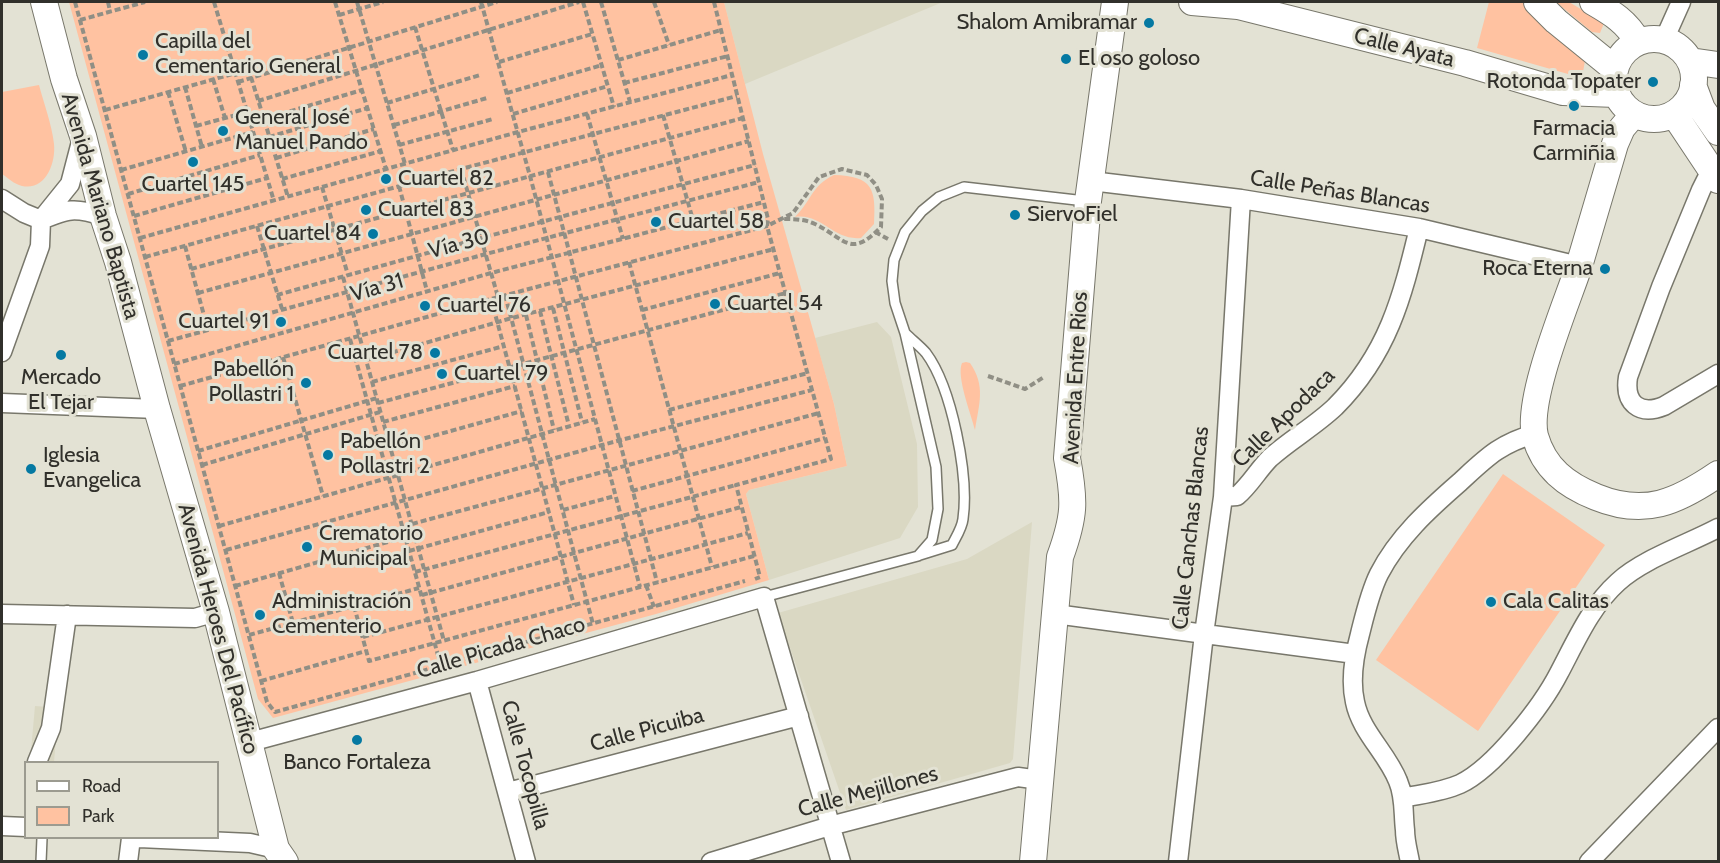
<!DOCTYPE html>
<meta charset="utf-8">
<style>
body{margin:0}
#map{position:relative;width:1720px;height:863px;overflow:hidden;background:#e3e2d4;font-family:Cabin,sans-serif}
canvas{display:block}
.frame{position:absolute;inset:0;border:3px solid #31302b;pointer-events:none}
.legend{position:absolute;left:24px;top:761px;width:195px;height:78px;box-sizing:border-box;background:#e3e2d4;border:2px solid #9c9b90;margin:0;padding:8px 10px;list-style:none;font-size:18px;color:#31302b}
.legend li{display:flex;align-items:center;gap:12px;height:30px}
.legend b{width:30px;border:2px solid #9c9b90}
</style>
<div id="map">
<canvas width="1720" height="863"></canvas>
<div class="frame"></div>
<ul class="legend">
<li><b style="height:8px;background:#fff"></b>Road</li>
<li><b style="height:16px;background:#ffc2a1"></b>Park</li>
</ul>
</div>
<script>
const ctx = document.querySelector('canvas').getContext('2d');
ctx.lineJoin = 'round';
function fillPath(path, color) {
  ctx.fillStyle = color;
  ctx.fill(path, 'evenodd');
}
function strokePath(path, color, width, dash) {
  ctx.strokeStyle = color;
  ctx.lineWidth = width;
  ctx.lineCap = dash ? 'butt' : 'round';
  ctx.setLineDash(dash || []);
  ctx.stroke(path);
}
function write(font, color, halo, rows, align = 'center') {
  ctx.font = font + ' Cabin,sans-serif';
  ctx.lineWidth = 6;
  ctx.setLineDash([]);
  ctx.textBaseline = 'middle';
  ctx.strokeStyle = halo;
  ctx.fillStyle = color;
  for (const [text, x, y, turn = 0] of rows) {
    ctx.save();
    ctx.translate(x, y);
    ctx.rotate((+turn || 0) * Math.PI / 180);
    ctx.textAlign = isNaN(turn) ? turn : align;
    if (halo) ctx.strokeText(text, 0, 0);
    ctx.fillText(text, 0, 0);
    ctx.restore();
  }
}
fillPath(new Path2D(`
 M724,2h219l-198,82z
 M877,322l14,15 26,107 1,63 -18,31 -131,42 -23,-86 3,-4 98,-24 -13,-62 -19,-66z
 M1032,522l-19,237 -3,4 -164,47 -68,-197 189,-54z
 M53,644l11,1 -10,117h-24l5,-56 13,1z`), '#dad8c3');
fillPath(new Path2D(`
 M69,2h655l39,152 71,250 13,62 -98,24 -3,4 23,86 -113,34 -383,104 -15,-19z
 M1489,2h35l62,53 -4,23 -105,-30z
 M1556,2h13l35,21 -4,10 -8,-1z
 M39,85c5,19 13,40 15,59 2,20 -9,47 -32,42 -8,-2 -14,-8 -20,-12v-82z
 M834,175c39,1 42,14 40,49l-13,14c-28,3 -39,-25 -66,-21 17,-17 16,-31 39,-42z
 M966,362l4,1c16,23 9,41 5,67 -4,-16 -19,-54 -13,-67z
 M1503,474l102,71 -127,186 -102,-71z`), '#ffc2a1');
const lane = new Path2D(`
 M906,334c6,6 14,12 20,19 26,35 43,123 37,166 -1,9 -7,18 -11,26l-32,10
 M764,597l154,-41 14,-16 6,-31 -2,-42 -31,-134 -10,-30 -3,-22 2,-21 11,-28 17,-21 17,-14 25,-10 121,14
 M41,862l1,-24`);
const street = new Path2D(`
 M1664,40l17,-38
 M1714,173l-8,7 -5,10 -40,97 -33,90c-4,26 11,39 36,29l54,-32
 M1091,181l150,18 178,29 160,38
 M2,199l22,14 17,7c27,-11 33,-13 62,-4
 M2,352l38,-106 1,-26 29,-36 12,-46
 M2,403l155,6
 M1223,497l14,-1c13,-11 21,-26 33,-38 20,-18 45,-32 65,-51 53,-53 67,-109 84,-179
 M2,614l193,4 21,-6
 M1055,614l300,40
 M477,681l49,181
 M250,742l227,-61 287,-84 77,265
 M37,762l14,-34 16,-113
 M508,792l291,-76
 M1403,798c19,-4 39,-6 57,-14 34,-16 82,-78 99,-111 17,-32 32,-67 59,-91 25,-23 70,-38 100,-54
 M2,826l24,1
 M139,838l111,5 26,6
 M128,862l3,-24
 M711,862l119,-36 188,-49 22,3
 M1178,862l26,-228 19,-137 18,-298
 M1410,862c-2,-11 -5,-21 -5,-32 -2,-16 0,-33 -7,-49 -11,-28 -37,-49 -43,-79 -5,-22 -1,-46 5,-68 5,-20 10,-42 19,-60 19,-37 50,-65 81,-92 25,-23 40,-39 75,-48
 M1589,862l129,-134`);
const secondary = new Path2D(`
 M44,2l20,77 19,57 20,80 15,46 39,147 59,203 60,237 9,13
 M1192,2l46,4 227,57 98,29 53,2
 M1537,2l19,19 59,48
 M1593,2c19,11 34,20 45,40
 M1614 79a40 40 0 1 1 80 0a40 40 0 1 1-80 0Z
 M1690,61l28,4
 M1693,85l9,24 16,23
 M1634,114l-12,14 -7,16c-12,40 -24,81 -36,122 -13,39 -53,133 -44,170 9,32 31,49 61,61 49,20 81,5 122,-23
 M1674,114l44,66
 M1033,862l27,-305c15,-41 15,-56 7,-99l21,-257 27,-199`);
strokePath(lane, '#78776b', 12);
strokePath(street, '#78776b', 21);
strokePath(secondary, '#78776b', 28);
strokePath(new Path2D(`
 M75,2l192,700 8,10 470,-131
 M108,2l2,9
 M214,2l60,199
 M335,2l51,167
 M357,2l48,162
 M481,2l49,174 110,411
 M583,2l31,105
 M601,2l29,100
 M654,2l15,43
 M714,2l54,217 -1,7 64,233 -95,26 24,92 -5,2
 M339,15l44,-13
 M80,20l65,-18
 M415,27l38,123
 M618,60l103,-30
 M499,62l93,-28
 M251,77l37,120
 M213,79l12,39
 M238,82l259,-80
 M624,83l104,-27
 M185,87l17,60
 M168,92l18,60
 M507,93l95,-28
 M258,101l321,-99
 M387,103l93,-28
 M105,110l131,-37
 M513,114l95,-28
 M587,114l36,125
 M663,115l30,105
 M264,119l98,-29
 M394,125l93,-27
 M196,126l51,-14
 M269,137l99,-29
 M399,145l94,-26
 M276,158l98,-29
 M461,169l37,128
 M121,170l132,-38
 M548,172l109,410
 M282,179l99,-28
 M399,186l28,105
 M322,187l26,88
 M128,194l132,-39
 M134,216l133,-38
 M257,226l25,83
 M875,232l13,7
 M140,238l378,-106 214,-57
 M185,246l23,84
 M145,257l316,-88 276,-73
 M629,262l83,305
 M191,269l552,-151
 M343,277l101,364
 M198,293l551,-152
 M277,295l204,-57 274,-73
 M505,295l88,329
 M491,299l83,306
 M553,308l29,114
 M642,310l138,-37
 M540,311l29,115
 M526,315l28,115
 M350,339l91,327
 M168,341l318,-87 273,-72
 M283,357l40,139
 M366,360l146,-42 262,-69
 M174,364l317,-91 273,-71
 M988,376l37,13 19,-12
 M372,382l132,-36
 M180,386l311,-87 276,-73 26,-13 26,-36 23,-8 25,6 9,10 6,14 -1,28c-31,32 -35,12 -66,-3 -10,-5 -22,-5 -33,-5
 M378,403l408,-110
 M669,410l139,-37
 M383,422l132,-36
 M390,448l132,-37
 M198,451l179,-53
 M202,465l178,-53
 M632,491l193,-53
 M563,510l52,-14
 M412,524l407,-111
 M219,526l376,-107
 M226,550l376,-105 210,-55
 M409,551l140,-39
 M415,572l321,-87
 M279,573l14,50
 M646,585l8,22
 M235,586l170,-49
 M422,595l319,-88
 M354,606l15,55 385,-105
 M249,635l170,-47
 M363,637l385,-104
 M261,681l105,-30`), '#908f85', 4, [6, 3]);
strokePath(lane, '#fff', 9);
strokePath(street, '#fff', 18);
strokePath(secondary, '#fff', 26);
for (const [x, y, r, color] of [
 [1149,23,6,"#0579a2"],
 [143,55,6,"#0579a2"],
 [1066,59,6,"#0579a2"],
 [1653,82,6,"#0579a2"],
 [1574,106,6,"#0579a2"],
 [223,131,6,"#0579a2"],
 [193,162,6,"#0579a2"],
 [386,179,6,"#0579a2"],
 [366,210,6,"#0579a2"],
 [1015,215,6,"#0579a2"],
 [656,222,6,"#0579a2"],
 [373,234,6,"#0579a2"],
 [1605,269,6,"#0579a2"],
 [715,304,6,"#0579a2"],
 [425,306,6,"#0579a2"],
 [281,322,6,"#0579a2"],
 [435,353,6,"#0579a2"],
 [61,355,6,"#0579a2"],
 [442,374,6,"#0579a2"],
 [306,383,6,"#0579a2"],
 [328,455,6,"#0579a2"],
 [31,469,6,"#0579a2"],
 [307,547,6,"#0579a2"],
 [1491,602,6,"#0579a2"],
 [260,615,6,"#0579a2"],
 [357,740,6,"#0579a2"]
]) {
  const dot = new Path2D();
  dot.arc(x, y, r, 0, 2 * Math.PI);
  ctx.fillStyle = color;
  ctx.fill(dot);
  strokePath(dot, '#e3e2d4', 2);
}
write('22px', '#31302b', '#e3e2d4', [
 ["Shalom Amibramar",1137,23,"right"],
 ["Capilla del",155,42],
 ["Cementario General",155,67],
 ["El oso goloso",1078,59],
 ["Rotonda Topater",1641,82,"right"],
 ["General José",235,118],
 ["Manuel Pando",235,143],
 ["Farmacia",1574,129,"center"],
 ["Carmiñia",1574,154,"center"],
 ["Cuartel 82",398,179],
 ["Cuartel 145",193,185,"center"],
 ["Cuartel 83",378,210],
 ["SiervoFiel",1027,215],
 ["Cuartel 58",668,222],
 ["Cuartel 84",361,234,"right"],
 ["Roca Eterna",1593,269,"right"],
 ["Cuartel 54",727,304],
 ["Cuartel 76",437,306],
 ["Cuartel 91",269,322,"right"],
 ["Cuartel 78",423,353,"right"],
 ["Pabellón",294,370,"right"],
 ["Pollastri 1",294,395,"right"],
 ["Cuartel 79",454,374],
 ["Mercado",61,378,"center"],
 ["El Tejar",61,403,"center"],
 ["Pabellón",340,442],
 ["Pollastri 2",340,467],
 ["Iglesia",43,456],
 ["Evangelica",43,481],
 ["Crematorio",319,534],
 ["Municipal",319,559],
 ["Administración",272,602],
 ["Cementerio",272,627],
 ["Cala Calitas",1503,602],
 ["Banco Fortaleza",357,763,"center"]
], 'left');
write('22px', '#31302b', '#e3e2d4', [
 ["Calle Ayata",1404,48,14],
 ["Calle Peñas Blancas",1340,192,9],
 ["Avenida Mariano Baptista",100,206,74],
 ["Vía 30",459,244,-15],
 ["Vía 31",377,288,-16],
 ["Avenida Entre Rios",1076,378,-87],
 ["Calle Apodaca",1284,418,-44],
 ["Calle Canchas Blancas",1191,528,-84],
 ["Avenida Heroes Del Pacífico",218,629,75],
 ["Calle Picada Chaco",501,648,-16],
 ["Calle Picuiba",647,730,-15],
 ["Calle Tocopilla",525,765,75],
 ["Calle Mejillones",868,792,-15]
]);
</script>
